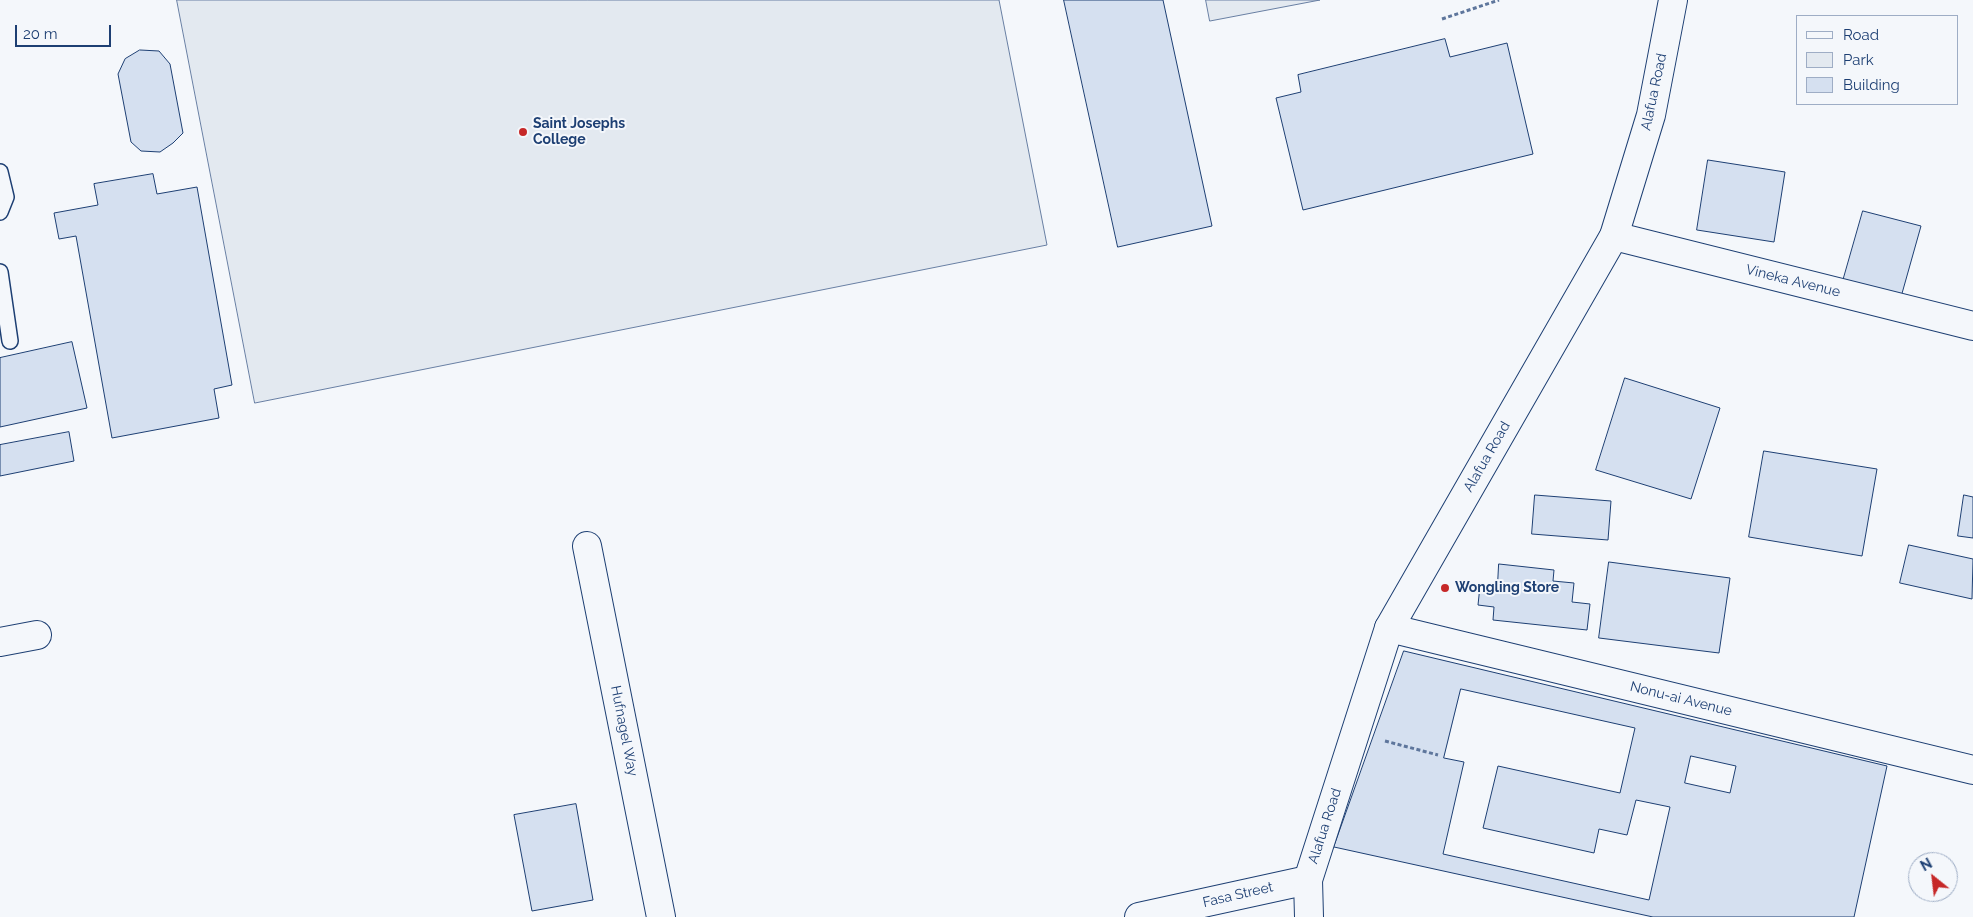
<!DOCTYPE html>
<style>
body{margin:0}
#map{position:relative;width:1973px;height:917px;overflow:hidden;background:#f4f7fb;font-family:Raleway,sans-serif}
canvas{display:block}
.legend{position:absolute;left:1796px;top:15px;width:162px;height:90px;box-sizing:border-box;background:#f4f7fb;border:1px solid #9eadc5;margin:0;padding:6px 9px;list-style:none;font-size:15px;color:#1d3f73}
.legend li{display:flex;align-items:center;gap:10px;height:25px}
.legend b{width:25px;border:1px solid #9eadc5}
.north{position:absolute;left:1908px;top:852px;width:50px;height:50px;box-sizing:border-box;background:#f4f7fb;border:1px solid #9eadc5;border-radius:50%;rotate:331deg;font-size:14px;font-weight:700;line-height:20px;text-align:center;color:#1d3f73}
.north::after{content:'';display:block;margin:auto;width:18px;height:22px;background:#c62828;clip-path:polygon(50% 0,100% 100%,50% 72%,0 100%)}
.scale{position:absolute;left:15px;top:25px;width:96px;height:22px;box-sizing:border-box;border:2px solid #1d3f73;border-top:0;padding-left:6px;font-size:15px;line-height:18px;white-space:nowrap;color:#1d3f73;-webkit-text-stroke:4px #f4f7fb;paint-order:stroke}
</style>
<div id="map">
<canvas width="1973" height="917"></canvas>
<ul class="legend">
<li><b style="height:6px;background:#f4f7fb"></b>Road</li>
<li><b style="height:14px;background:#e3e9f0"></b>Park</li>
<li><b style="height:14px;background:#d5e0f0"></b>Building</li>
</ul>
<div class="north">N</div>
<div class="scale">20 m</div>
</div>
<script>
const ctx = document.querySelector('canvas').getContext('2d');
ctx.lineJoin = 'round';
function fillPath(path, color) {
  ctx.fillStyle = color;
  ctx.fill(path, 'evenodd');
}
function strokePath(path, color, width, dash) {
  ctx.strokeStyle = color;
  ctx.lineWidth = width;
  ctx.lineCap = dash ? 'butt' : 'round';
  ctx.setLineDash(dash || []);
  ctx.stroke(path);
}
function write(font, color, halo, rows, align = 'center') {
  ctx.font = font + ' Raleway,sans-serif';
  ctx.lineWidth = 4;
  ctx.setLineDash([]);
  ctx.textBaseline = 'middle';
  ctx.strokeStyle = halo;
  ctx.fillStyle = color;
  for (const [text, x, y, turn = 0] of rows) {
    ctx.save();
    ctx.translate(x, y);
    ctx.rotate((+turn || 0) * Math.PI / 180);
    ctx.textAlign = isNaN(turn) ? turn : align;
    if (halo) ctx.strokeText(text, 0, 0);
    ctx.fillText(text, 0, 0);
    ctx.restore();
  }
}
const green = new Path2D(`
 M177,0h822l48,245 -792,158z
 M1206,0h114l-110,21z`);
fillPath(green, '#e3e9f0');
strokePath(green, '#687fa3', 1);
const building = new Path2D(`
 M1064,0h99l49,226 -94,21z
 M1445,39l5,18 57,-14 26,111 -230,56 -27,-112 25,-6 -3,-17z
 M140,50l19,1 11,13 13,69 -10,10 -13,9 -19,-1 -10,-9 -13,-68 7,-15z
 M1708,160l77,12 -11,70 -77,-12z
 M153,174l4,20 40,-7 35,198 -18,4 5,29 -107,20 -36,-202 -17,3 -5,-26 44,-8 -4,-21z
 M1863,211l58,15 -20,71 -58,-16z
 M72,342l15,66 -87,19v-69z
 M1625,378l95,30 -29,91 -95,-29z
 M69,432l5,29 -74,15v-31z
 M1764,451l113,18 -15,87 -113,-19z
 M1535,495l76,6 -3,39 -76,-6z
 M1964,495l9,2v41l-15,-2z
 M1909,545l64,14 -1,40 -72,-16z
 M1609,562l121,16 -11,75 -120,-15z
 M1499,564l55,6 -1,11 21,2 -2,19 18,2 -3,26 -94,-10 1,-13 -16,-2 2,-19 17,2z
 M1404,651l483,115 -33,151h-201l-319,-70z
 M1461,689l174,39 -15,65 -122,-27 -15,62 111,25 5,-24 28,6 9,-35 34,7 -21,93 -206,-46 21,-92 -20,-4z
 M1691,756l45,10 -6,27 -45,-10z
 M576,804l17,96 -61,11 -18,-96z`);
fillPath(building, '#d5e0f0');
strokePath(building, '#1d3f73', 1);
const service = new Path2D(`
 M0,172l6,25 -6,15
 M0,272l10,69`);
const minor = new Path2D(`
 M1614,236l359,90
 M587,546l74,371
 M1389,628l584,142
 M0,642l37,-7
 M1139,917l169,-37`);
const tertiary = new Path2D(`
 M1309,917l-1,-37 81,-252 225,-392 37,-121 22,-115`);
strokePath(service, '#1d3f73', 18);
strokePath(minor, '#1d3f73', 30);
strokePath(tertiary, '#1d3f73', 30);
strokePath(new Path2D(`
 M1442,19l57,-19
 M1385,741l53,14`), '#5e769c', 3, [4, 2.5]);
strokePath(service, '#f4f7fb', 15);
strokePath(minor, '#f4f7fb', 28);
strokePath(tertiary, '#f4f7fb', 28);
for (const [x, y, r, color] of [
 [523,132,5,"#c62828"],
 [1445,588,5,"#c62828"]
]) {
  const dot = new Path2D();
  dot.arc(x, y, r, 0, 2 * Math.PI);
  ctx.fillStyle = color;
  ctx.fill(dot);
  strokePath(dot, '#f4f7fb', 2);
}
write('14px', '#1d3f73', '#f4f7fb', [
 ["Alafua Road",1654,92,-78],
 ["Vineka Avenue",1793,281,14],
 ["Alafua Road",1487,457,-60],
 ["Nonu-ai Avenue",1681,699,14],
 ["Hufnagel Way",624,731,79],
 ["Alafua Road",1325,826,-72],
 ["Fasa Street",1238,895,-13]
]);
write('bold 14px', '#1d3f73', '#f4f7fb', [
 ["Saint Josephs",533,124],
 ["College",533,140],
 ["Wongling Store",1455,588]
], 'left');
</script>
